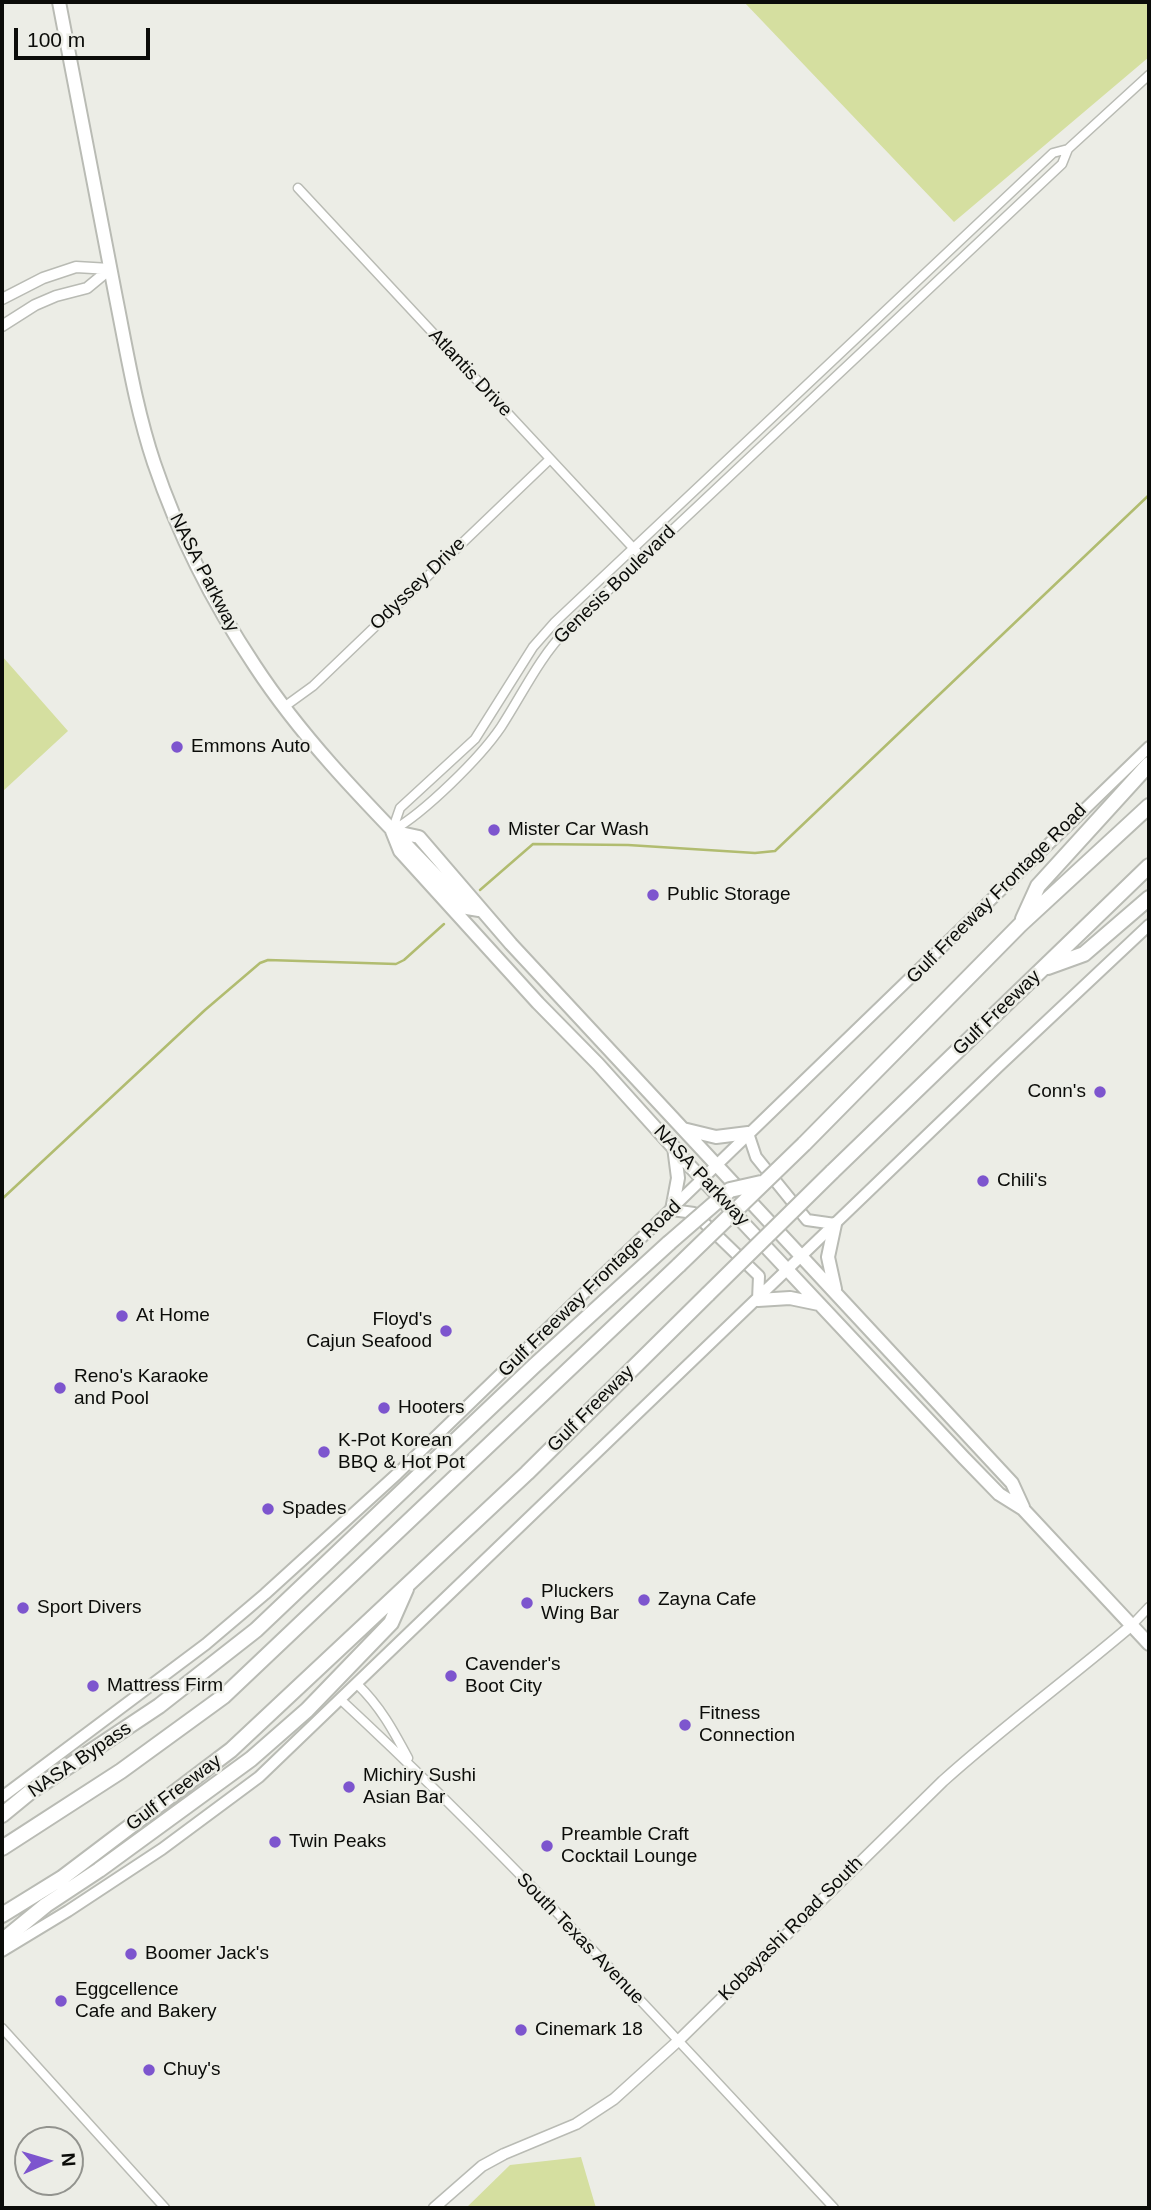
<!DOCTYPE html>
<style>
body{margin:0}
#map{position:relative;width:1151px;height:2210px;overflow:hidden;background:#ecede6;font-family:Helvetica,sans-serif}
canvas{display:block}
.frame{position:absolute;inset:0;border:4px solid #0b0c09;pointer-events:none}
.north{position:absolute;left:14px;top:2126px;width:70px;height:70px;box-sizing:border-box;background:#ecede6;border:2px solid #92938e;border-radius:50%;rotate:86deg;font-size:19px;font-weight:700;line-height:28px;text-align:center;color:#0b0c09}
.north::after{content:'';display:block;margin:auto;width:24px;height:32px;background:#7d55ce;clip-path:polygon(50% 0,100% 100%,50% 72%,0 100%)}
.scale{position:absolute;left:14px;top:28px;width:136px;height:32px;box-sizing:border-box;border:4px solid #0b0c09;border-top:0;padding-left:9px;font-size:21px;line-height:24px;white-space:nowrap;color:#0b0c09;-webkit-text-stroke:5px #ecede6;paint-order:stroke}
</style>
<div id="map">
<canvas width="1151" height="2210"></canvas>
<div class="frame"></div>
<div class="north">N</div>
<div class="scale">100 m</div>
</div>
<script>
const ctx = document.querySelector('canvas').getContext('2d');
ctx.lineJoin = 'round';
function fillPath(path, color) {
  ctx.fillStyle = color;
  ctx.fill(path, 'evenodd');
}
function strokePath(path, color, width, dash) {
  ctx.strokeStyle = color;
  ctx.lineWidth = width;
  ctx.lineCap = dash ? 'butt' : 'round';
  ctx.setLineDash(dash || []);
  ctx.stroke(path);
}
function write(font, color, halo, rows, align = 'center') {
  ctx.font = font + ' Helvetica,sans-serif';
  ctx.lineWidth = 5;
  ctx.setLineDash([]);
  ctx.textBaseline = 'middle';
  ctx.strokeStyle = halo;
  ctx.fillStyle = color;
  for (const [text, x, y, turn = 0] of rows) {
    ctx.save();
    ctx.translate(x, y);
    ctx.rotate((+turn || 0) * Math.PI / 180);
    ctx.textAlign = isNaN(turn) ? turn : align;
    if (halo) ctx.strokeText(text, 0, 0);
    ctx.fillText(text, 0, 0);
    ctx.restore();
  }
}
fillPath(new Path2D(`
 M744,2h405v55l-195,165z
 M2,656l66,75 -66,61z
 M581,2157l15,51h-130l44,-43z`), '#d5dfa0');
strokePath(new Path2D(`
 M480,890l53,-46 95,1 127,8 20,-2 374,-356
 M2,1199l203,-189 55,-47 8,-3 128,4 8,-4 40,-36`), '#b1bc70', 2.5);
const minor = new Path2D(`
 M298,188l339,364
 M284,707l29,-21 237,-227
 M392,831c33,-19 88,-73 109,-104 22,-34 38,-69 66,-98l495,-465 6,-15 81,-74
 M392,831l8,-23 75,-69 58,-92 22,-25 498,-469 15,-4
 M1132,1625l17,-18
 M357,1684c23,22 36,46 51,74
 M340,1699c174,161 333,336 494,509
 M2,2028l163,180`);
const tertiary = new Path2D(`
 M2,299l41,-21 33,-11 34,2
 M2,326l33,-21 21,-9 31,-8 23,-19
 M434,2208l48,-42 22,-12 72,-30 38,-25 64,-58 265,-260c61,-55 127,-103 189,-156`);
const secondary = new Path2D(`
 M748,1133l8,24 51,63 28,4
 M672,1210l22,3 65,63 -1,24
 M2,1797l204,-153 59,-50 132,-120 752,-727
 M2,1951l66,-40 94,-62 97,-72 740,-711 150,-141`);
const primary = new Path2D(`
 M59,2c19,98 37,197 57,296 11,55 20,111 38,165 24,71 59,140 101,203 59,90 139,164 212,242l12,2
 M392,831l8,20 138,152 60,61 91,101 275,293 35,36 24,15 126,135
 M396,832l23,5 92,107 501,539 11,24
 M683,1129l33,8 32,-4
 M672,1210l6,-32 -4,-31
 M835,1224l-7,33 7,32
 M758,1300l32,-2 29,6`);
const motorway = new Path2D(`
 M1023,919l15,-33 111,-122
 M1048,967l36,-13 65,-56
 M804,1144l216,-219 129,-119
 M832,1172l317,-306
 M2,1815l28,-23 129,-86 97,-76 278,-264 135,-123
 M2,1848l119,-77 103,-75 455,-431
 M2,1915l60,-37 169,-128 296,-277 181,-179
 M2,1941l44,-36 53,-35 152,-111 56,-49 84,-87 15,-34`);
strokePath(minor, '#b9bbb4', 11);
strokePath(tertiary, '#b9bbb4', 13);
strokePath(secondary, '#b9bbb4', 14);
strokePath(primary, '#b9bbb4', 16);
strokePath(motorway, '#b9bbb4', 18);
strokePath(minor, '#fff', 8);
strokePath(tertiary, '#fff', 10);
strokePath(secondary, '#fff', 10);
strokePath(primary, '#fff', 12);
strokePath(motorway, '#fff', 14);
const motorwayBridge = new Path2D(`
 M669,1243l61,-53 31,-7
 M679,1265l125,-121
 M708,1294l124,-122`);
strokePath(motorwayBridge, '#b9bbb4', 18, []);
strokePath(motorwayBridge, '#fff', 14);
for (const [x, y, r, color] of [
 [177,747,7,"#7d55ce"],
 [494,830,7,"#7d55ce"],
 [653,895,7,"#7d55ce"],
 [1100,1092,7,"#7d55ce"],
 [983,1181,7,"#7d55ce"],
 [122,1316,7,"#7d55ce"],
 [446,1331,7,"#7d55ce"],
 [60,1388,7,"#7d55ce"],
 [384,1408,7,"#7d55ce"],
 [324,1452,7,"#7d55ce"],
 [268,1509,7,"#7d55ce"],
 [644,1600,7,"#7d55ce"],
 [527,1603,7,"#7d55ce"],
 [23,1608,7,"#7d55ce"],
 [451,1676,7,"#7d55ce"],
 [93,1686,7,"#7d55ce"],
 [685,1725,7,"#7d55ce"],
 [349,1787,7,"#7d55ce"],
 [275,1842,7,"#7d55ce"],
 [547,1846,7,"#7d55ce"],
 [131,1954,7,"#7d55ce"],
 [61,2001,7,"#7d55ce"],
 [521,2030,7,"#7d55ce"],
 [149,2070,7,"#7d55ce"]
]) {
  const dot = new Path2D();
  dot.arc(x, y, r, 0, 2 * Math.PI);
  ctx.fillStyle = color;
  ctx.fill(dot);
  strokePath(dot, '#ecede6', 2.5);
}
write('19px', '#0b0c09', '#ecede6', [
 ["Atlantis Drive",470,373,47],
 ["NASA Parkway",204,573,63],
 ["Odyssey Drive",418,584,-44],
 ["Genesis Boulevard",615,585,-44],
 ["Gulf Freeway Frontage Road",997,894,-45],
 ["Gulf Freeway",997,1013,-44],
 ["NASA Parkway",701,1176,47],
 ["Gulf Freeway Frontage Road",590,1289,-44],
 ["Gulf Freeway",591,1409,-45],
 ["NASA Bypass",80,1760,-34],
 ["Gulf Freeway",174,1793,-37],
 ["Kobayashi Road South",791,1929,-45],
 ["South Texas Avenue",580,1939,46]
]);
write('19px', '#0b0c09', '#ecede6', [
 ["Emmons Auto",191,747],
 ["Mister Car Wash",508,830],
 ["Public Storage",667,895],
 ["Conn's",1086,1092,"right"],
 ["Chili's",997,1181],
 ["At Home",136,1316],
 ["Floyd's",432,1320,"right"],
 ["Cajun Seafood",432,1342,"right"],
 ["Reno's Karaoke",74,1377],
 ["and Pool",74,1399],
 ["Hooters",398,1408],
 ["K-Pot Korean",338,1441],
 ["BBQ & Hot Pot",338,1463],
 ["Spades",282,1509],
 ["Pluckers",541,1592],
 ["Wing Bar",541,1614],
 ["Zayna Cafe",658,1600],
 ["Sport Divers",37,1608],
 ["Cavender's",465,1665],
 ["Boot City",465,1687],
 ["Mattress Firm",107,1686],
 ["Fitness",699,1714],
 ["Connection",699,1736],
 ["Michiry Sushi",363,1776],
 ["Asian Bar",363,1798],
 ["Preamble Craft",561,1835],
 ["Cocktail Lounge",561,1857],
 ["Twin Peaks",289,1842],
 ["Boomer Jack's",145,1954],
 ["Eggcellence",75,1990],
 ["Cafe and Bakery",75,2012],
 ["Cinemark 18",535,2030],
 ["Chuy's",163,2070]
], 'left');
</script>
